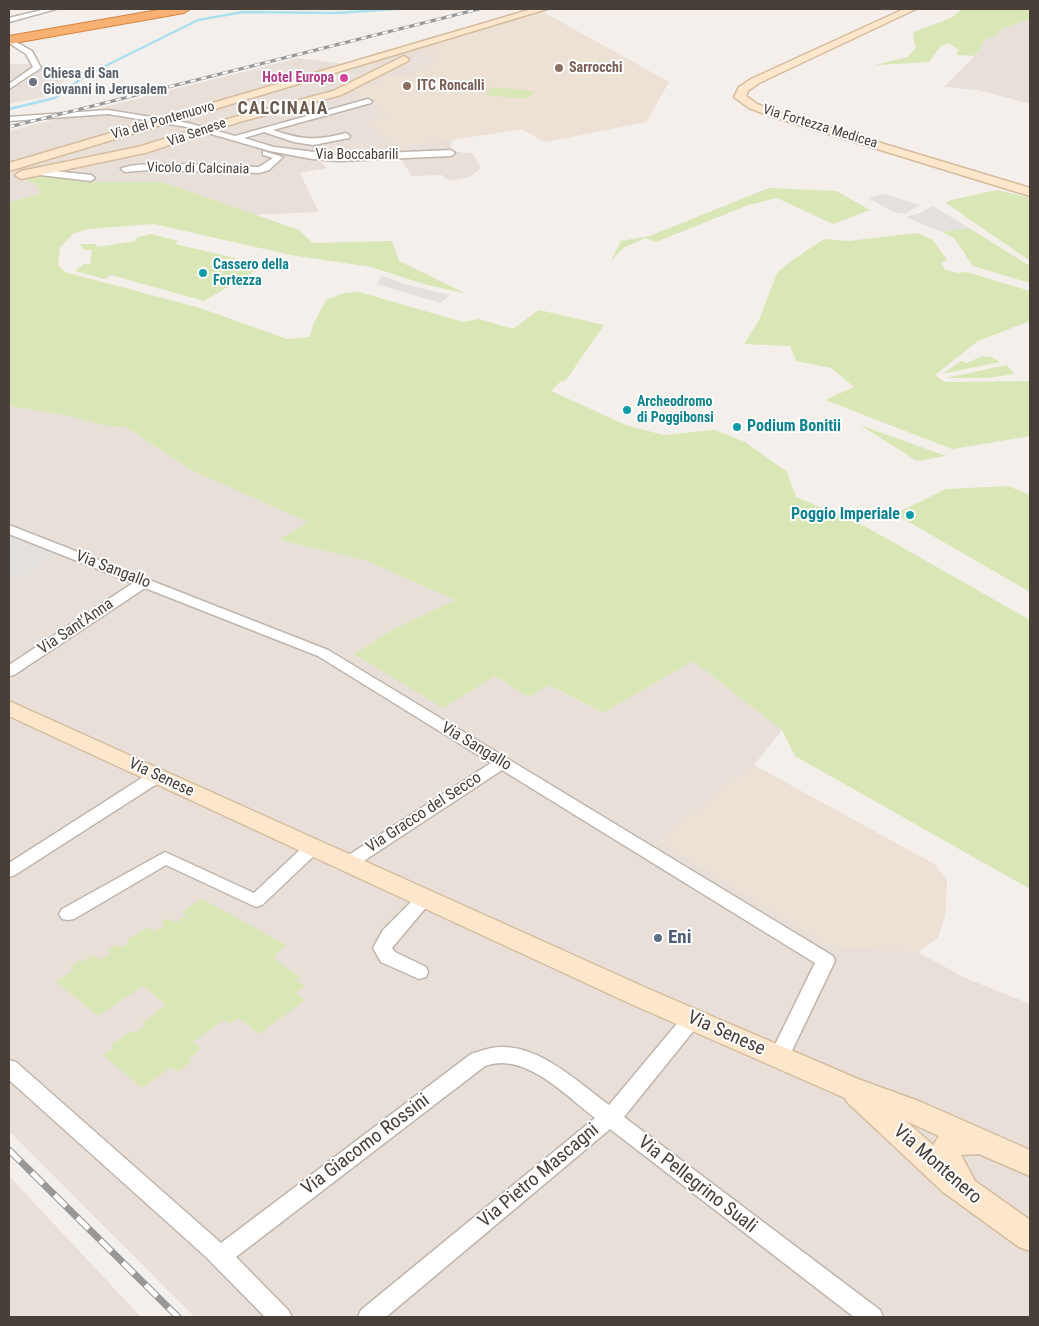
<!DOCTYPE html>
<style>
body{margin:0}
#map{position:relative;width:1039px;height:1326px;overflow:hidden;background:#f4efea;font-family:"Roboto Condensed",sans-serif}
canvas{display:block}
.frame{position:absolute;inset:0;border:10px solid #483f38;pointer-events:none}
</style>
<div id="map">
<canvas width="1039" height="1326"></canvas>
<div class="frame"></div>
</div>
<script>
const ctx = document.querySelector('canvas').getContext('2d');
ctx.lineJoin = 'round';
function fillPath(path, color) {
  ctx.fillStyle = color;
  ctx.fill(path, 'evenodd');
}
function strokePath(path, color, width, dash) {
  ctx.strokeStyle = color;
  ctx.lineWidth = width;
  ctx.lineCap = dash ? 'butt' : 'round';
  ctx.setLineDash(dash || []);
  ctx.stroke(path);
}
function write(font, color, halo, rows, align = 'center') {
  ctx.font = font + ' "Roboto Condensed",sans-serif';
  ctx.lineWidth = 4;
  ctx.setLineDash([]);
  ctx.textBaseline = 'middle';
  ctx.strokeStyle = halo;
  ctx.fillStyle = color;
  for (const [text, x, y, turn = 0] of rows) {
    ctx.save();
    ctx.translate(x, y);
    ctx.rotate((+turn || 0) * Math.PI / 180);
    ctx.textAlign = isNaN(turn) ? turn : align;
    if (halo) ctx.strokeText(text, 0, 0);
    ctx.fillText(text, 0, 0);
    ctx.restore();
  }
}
fillPath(new Path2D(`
 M523,10l18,1 128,71 -23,40 -101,20 -23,-13 -70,11 -2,12 22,1 9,15 -11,9 -17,3 -7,-1 -4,-4 -31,1 -10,-18 -84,1 10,9 -27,5 19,39 -66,3 -91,-33h-75l3,-3h-66l12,5 6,9 -33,9v-71l289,-73 46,6 108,-31z
 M1030,19v85l-52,-14 -34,-3 35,-36 5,-11 13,-5 5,-6z
 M9,64h18l47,6 -23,25 -42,9z
 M9,406l56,9 42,11 19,1 65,43 118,52 -30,18 86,20 90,40 -63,30 -38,24 141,22 33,21 20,-12 55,28 90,-52 89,69 -28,35 180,99 13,17 -2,35 -7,21 -20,15 45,25 67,27v313h-835l-186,-186z
 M9,1176l132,141h-132z`), '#e8e0d8');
fillPath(new Path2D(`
 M541,11l128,71 -23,40 -101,20 -23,-13 -122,18 -35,-26 27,-5 -38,-25 28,-9 2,-5 28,-2 30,-18 -18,-7 15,-7z
 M753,765l181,99 13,17 -2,35 -7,21 -20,15 -88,-6 -171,-105z`), '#ece1d4');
fillPath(new Path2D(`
 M962,9h68v10l-28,10 -5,6 -13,5 -5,11 -6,5 -16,-1 1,-6 -10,-6 -8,4 -11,15 -54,3 33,-8 8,-10 -3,-10 1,-5 37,-14z
 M492,87l42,4 -7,8 -42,-4z
 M50,175l40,4 -2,3h74l137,48 14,13 79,-2 7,20 68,33 -43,-10 -53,-17 -80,-12 -137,-31 -66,5 -15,5 -13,13 -2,18 7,7 135,36 87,31 23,-2 3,-12 13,-25 18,-7 15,-1 104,30 16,-3 34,10 26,-19 65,15 -38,55 -6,2 -9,9 75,34 37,10 52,-5 30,12 42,30 9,25 72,31 162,92v269l-235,-133 -13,-26 -89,-69 -90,52 -54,-28 -21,12 -33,-21 -52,32 -89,-54 38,-24 63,-30 -90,-40 -86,-20 29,-18 -117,-52 -65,-43 -19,-1 -42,-11 -56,-9v-204l33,-9 -6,-9 -13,-5 6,-2z
 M769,188l67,3 34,19 -37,14 -56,-26 -29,7 -92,37 -11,-4 -22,10 -12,13 10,-20 29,-5z
 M997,190l33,8v63l-84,-58 5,-3z
 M969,228l61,38v17l-57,-17 -19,-28 -12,-6z
 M917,233l16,7 14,20 -6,3 4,7 13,3 9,-1 63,19v30l-52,20 -43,34 10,7 85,-1v55l-78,13 -127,-49 29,-13 -23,-19 -35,-7 -6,-15 -46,-2 15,-24 18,-47 9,-8 33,-23 6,-3 24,2z
 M151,234l27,7 -3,3 90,21 -61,36 -93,-26 -7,4 -29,-8 9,-7h6l2,-14h-8l-4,-6h15l2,3 40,-6 -1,-3z
 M982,356l9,1 9,5 -58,12 19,-13 6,2z
 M1007,365l7,9 -26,4h-42z
 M860,425l86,31 -29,5z
 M1008,486l22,9v97l-135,-78 51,-25z
 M202,899l84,46 -13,13 27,19 -4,3 9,6 -9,7 9,7 -46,34 -21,-16 -9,6 -5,-4 -31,22 8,7 -12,9 3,3 -14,11 -7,-5 -29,21 -39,-33 10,-7 -2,-3 20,-14 3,2 11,-7 -3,-3 24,-18 -23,-19 -45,30 -44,-36h5l14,-9 -3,-4 10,-7 2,2 11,-7 7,5 11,-7 -3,-3 8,-5 4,3 9,-6 -2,-2 21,-13 6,5 10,-6 -3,-3 7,-5 7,5 11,-8 -4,-3z`), '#d9e6b5');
fillPath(new Path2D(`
 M884,194l36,11 -15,9 -12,-2 -24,-14z
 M933,206l36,22 -27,4 -36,-15 14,-4z
 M382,276l26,9 42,10 -10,8 -63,-19z
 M12,534l47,19 -50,31v-48z`), '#e3e0de');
strokePath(new Path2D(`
 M9,109l46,-11 30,-22 113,-56 45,-8 93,1 59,-4`), '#a9dfee', 2.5);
const street = new Path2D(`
 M46,9h10l-47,13v-4z
 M9,38l23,13 9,17 -32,21v-5l24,-17 -7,-13 -17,-11z
 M368,99l4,2 -1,2 -98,27c29,10 43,11 73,3l4,3 -1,2 -36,7 -19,-3 -30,-10 -20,6 30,9 65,8 112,-5 4,3 -4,3 -112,5 -27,-2 -42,-8 -83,-24 -79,-13 -99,7v-4l99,-7 80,13 47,13z
 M263,151l20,6 -14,13 -10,3 -110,-3 -24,2 -4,-3c12,-10 116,-2 138,-2l14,-9 -10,-3z
 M35,169l56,6 4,3 -4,3 -59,-7 -1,-2z
 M9,525l319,125 505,306 2,5 -49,102 -7,2 -7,-2 -3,-6 46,-94 -313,-193 -149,98 -6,2 -6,-2 -3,-4 3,-4 150,-97 -173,-107 -173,-68 -131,87 -5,1v-11l124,-82 -124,-49z
 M157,771l6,1 2,4 -2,4 -148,95 -6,2v-14l142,-91z
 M312,842l6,2 3,4 -3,4 -56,53 -6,2 -90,-42 -92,54 -6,1 -6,-1 -3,-5 3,-5 103,-57 89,41 52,-49z
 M424,893l6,2 3,4 -41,49 3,4 31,15 2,5 -2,5 -7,2 -38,-17 -8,-14 10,-18 35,-35z
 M692,1012l7,2 3,5 -3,5 -75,93 256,193 3,7h-29l-244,-188 -224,188h-28l3,-7 234,-192c-29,-22 -70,-67 -110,-52l-249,191 52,53 4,7h-27l-59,-60 -197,-177v-20l7,2 205,181 250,-189c10,-3 19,-7 30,-7 40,-1 78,36 108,58l76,-91z`);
const secondary = new Path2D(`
 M532,9h15l-538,162v-8z
 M904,9h12l-157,74 -11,8 -2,5 11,8 21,8 252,76v8l-260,-80 -21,-8 -15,-11 5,-10 12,-8z
 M404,56l5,3 -1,2 -67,34 -102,27 -94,31 -124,26 -6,-4 6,-4 117,-24 93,-29 102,-27z
 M9,701l642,289 207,89 63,23 109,48v26l-51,-22 -18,1 14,26 55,39v31l-11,-4 -76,-55 -95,-89 -3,-5 -214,-94 -622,-288zM906,1121l33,15 -6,9z`);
const highway = new Path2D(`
 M164,9h26l-6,4 -175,31v-8z`);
strokePath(street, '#bfb5ad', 3);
strokePath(secondary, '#d5bc9e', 3);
strokePath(highway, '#d78341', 2);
fillPath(street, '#fff');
fillPath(secondary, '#fce7cc');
fillPath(highway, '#f7b172');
const railFar1 = new Path2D(`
 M9,127l470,-118`);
const rail = new Path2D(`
 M9,1150l169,167`);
strokePath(railFar1, '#989898', 3);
strokePath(rail, '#989898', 7);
strokePath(railFar1, '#fff', 2, [5.5]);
strokePath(rail, '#fff', 5, [16]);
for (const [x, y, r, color] of [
 [559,68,5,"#8d6e63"],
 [344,78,5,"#d1479c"],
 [33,82,5,"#6b7280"],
 [407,86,5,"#8d6e63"],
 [203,273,5,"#0f9aa8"],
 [627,410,5,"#0f9aa8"],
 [737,427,5,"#0f9aa8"],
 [910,515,5,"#0f9aa8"],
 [658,938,5,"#5c6f8a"]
]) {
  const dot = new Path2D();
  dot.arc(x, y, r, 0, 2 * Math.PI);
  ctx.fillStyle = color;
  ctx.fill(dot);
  strokePath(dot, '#fff', 2);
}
write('bold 14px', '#785e54', '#fff', [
 ["Sarrocchi",569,68],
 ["ITC Roncalli",417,86]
], 'left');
write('bold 14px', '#5b616d', '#fff', [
 ["Chiesa di San",43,74],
 ["Giovanni in Jerusalem",43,90]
], 'left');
write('bold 14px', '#b23c85', '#fff', [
 ["Hotel Europa",334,78]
], 'right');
write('14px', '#483f38', '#fff', [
 ["Via del Pontenuovo",163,121,-16],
 ["Via Fortezza Medicea",820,127,17],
 ["Via Senese",197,133,-19],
 ["Via Boccabarili",357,155],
 ["Vicolo di Calcinaia",198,169,1]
]);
write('bold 14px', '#0d838f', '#fff', [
 ["Cassero della",213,265],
 ["Fortezza",213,281],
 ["Archeodromo",637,402],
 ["di Poggibonsi",637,418]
], 'left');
write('bold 16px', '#0d838f', '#fff', [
 ["Podium Bonitii",747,427],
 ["Poggio Imperiale",900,515,"right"]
], 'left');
write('16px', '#483f38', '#fff', [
 ["Via Sangallo",113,570,21],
 ["Via Sant'Anna",76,627,-34],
 ["Via Sangallo",476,747,31],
 ["Via Senese",161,778,25],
 ["Via Gracco del Secco",424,813,-33]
]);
ctx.letterSpacing = '1px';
write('bold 18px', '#6a5b50', '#fff', [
 ["CALCINAIA",283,109]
]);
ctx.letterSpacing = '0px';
write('bold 19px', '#4e5e75', '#fff', [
 ["Eni",668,938]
], 'left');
write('19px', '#483f38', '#fff', [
 ["Via Senese",726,1034,24],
 ["Via Giacomo Rossini",366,1145,-37],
 ["Via Montenero",937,1165,41],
 ["Via Pietro Mascagni",539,1176,-40],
 ["Via Pellegrino Suali",697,1185,38]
]);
</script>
